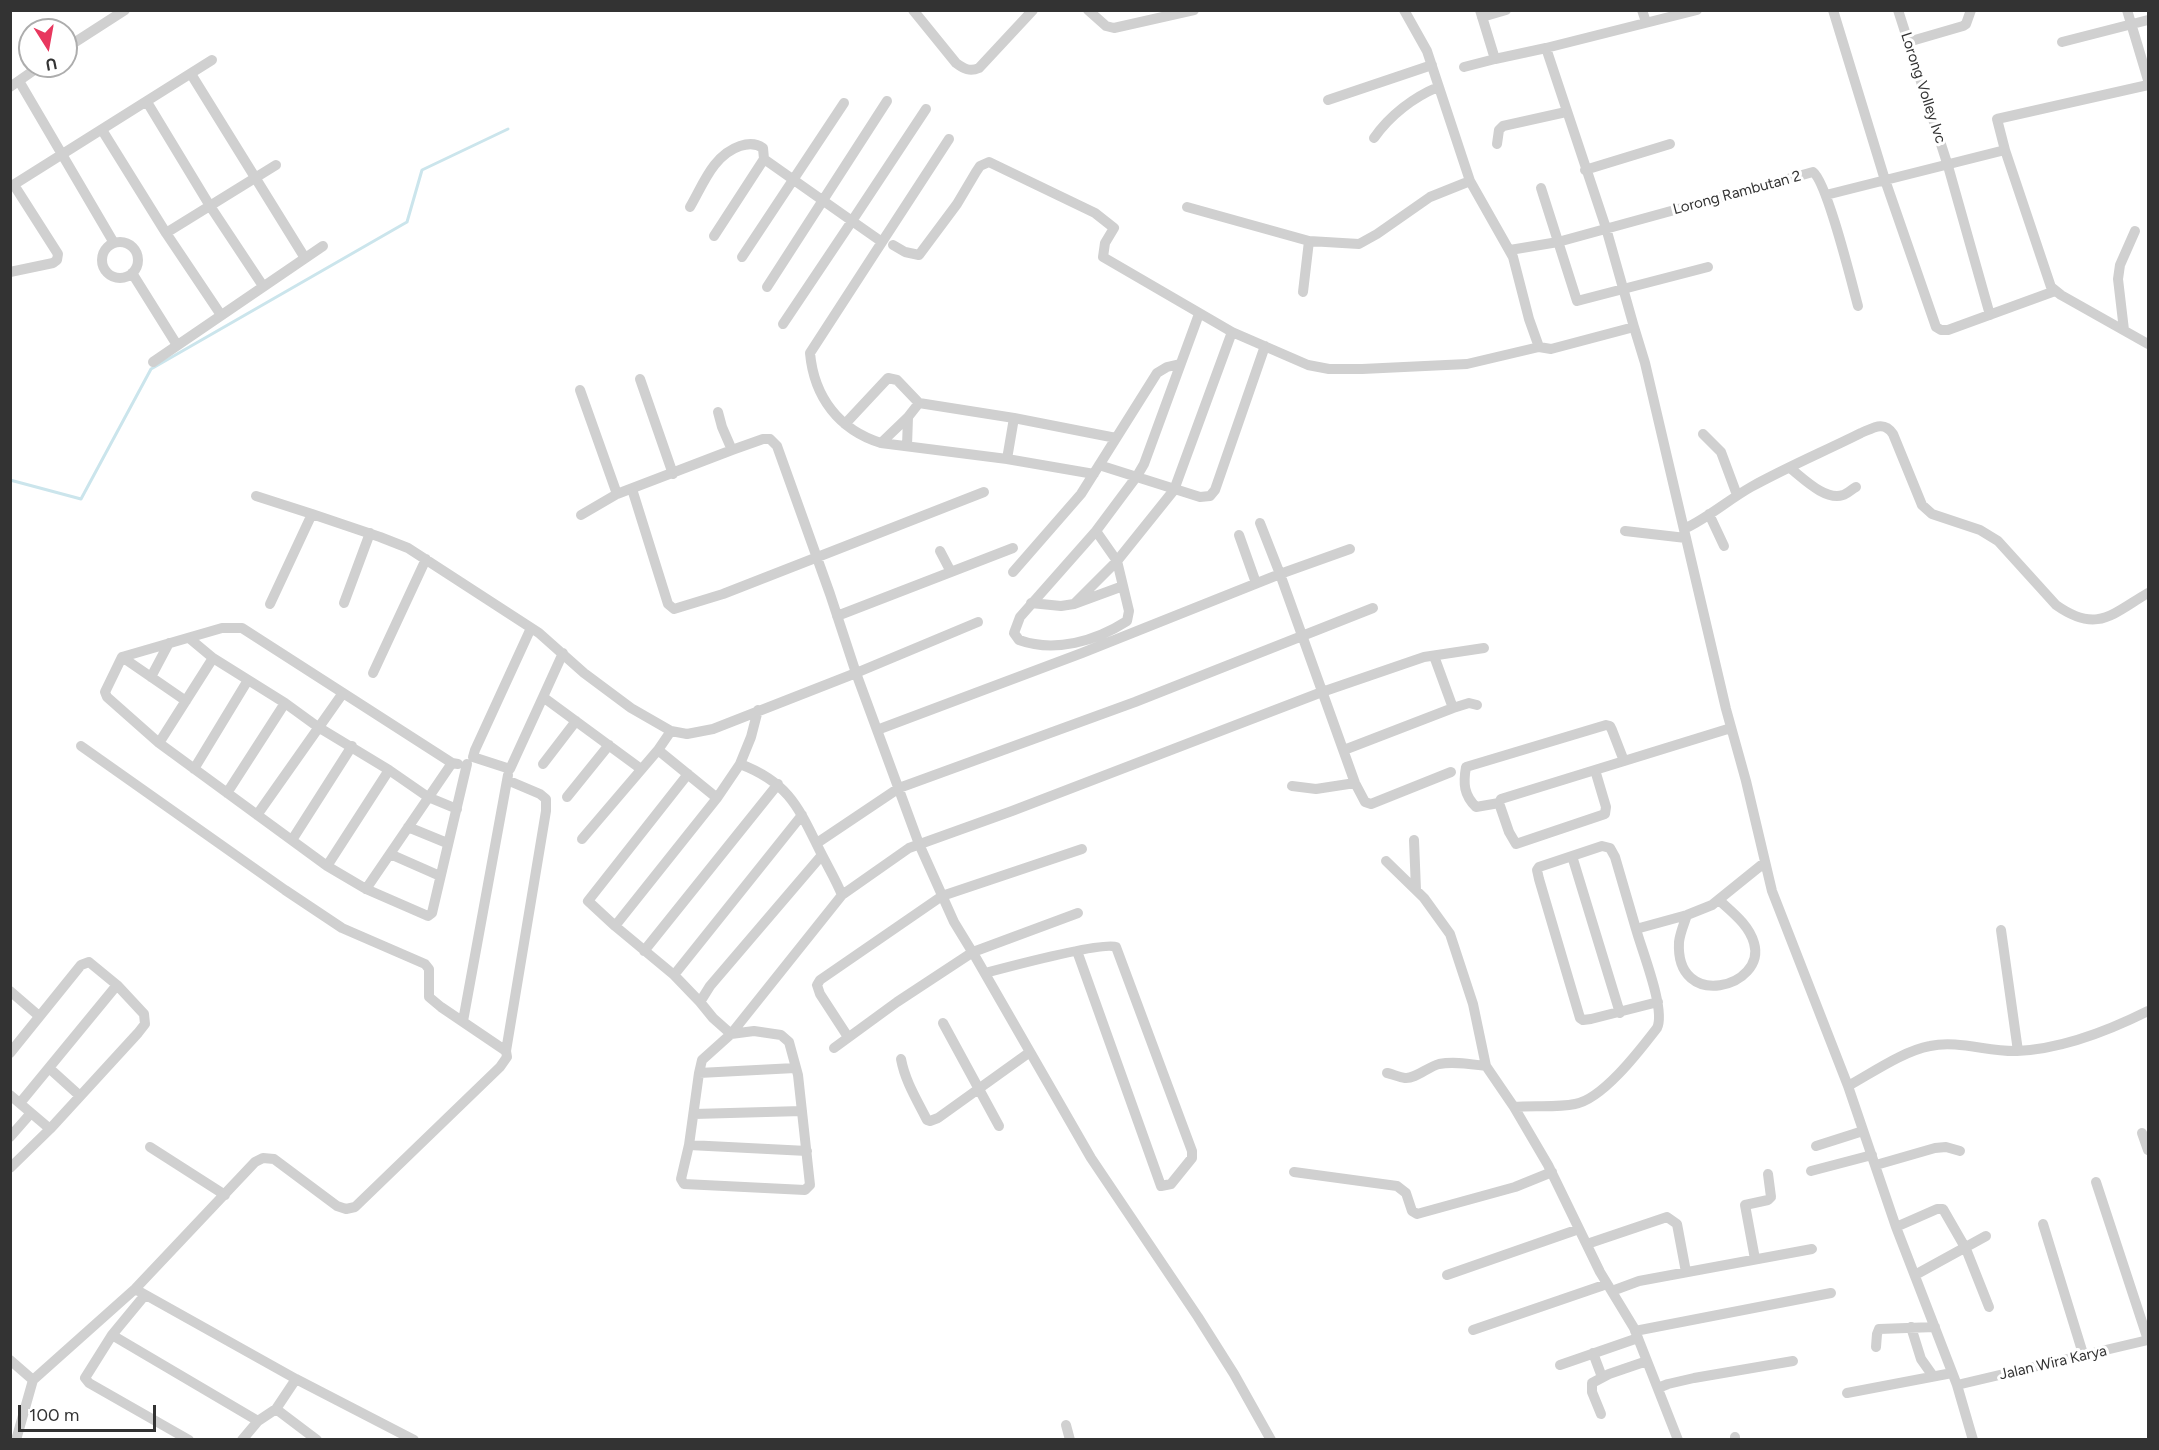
<!DOCTYPE html>
<style>
body{margin:0}
#map{position:relative;width:2159px;height:1450px;overflow:hidden;background:#fff;font-family:Figtree,sans-serif}
canvas{display:block}
.frame{position:absolute;inset:0;border:12px solid #333;pointer-events:none}
.north{position:absolute;left:18px;top:18px;width:60px;height:60px;box-sizing:border-box;background:#fff;border:2px solid #adadad;border-radius:50%;rotate:169deg;font-size:16px;font-weight:700;line-height:24px;text-align:center;color:#333}
.north::after{content:'';display:block;margin:auto;width:21px;height:27px;background:#e8375e;clip-path:polygon(50% 0,100% 100%,50% 72%,0 100%)}
.scale{position:absolute;left:18px;top:1405px;width:138px;height:27px;box-sizing:border-box;border:3px solid #333;border-top:0;padding-left:8px;font-size:18px;line-height:21px;white-space:nowrap;color:#333;-webkit-text-stroke:4px #fff;paint-order:stroke}
</style>
<div id="map">
<canvas width="2159" height="1450"></canvas>
<div class="frame"></div>
<div class="north">U</div>
<div class="scale">100 m</div>
</div>
<script>
const ctx = document.querySelector('canvas').getContext('2d');
ctx.lineJoin = 'round';
function strokePath(path, color, width, dash) {
  ctx.strokeStyle = color;
  ctx.lineWidth = width;
  ctx.lineCap = dash ? 'butt' : 'round';
  ctx.setLineDash(dash || []);
  ctx.stroke(path);
}
function write(font, color, halo, rows, align = 'center') {
  ctx.font = font + ' Figtree,sans-serif';
  ctx.lineWidth = 6;
  ctx.setLineDash([]);
  ctx.textBaseline = 'middle';
  ctx.strokeStyle = halo;
  ctx.fillStyle = color;
  for (const [text, x, y, turn = 0] of rows) {
    ctx.save();
    ctx.translate(x, y);
    ctx.rotate((+turn || 0) * Math.PI / 180);
    ctx.textAlign = isNaN(turn) ? turn : align;
    if (halo) ctx.strokeText(text, 0, 0);
    ctx.fillText(text, 0, 0);
    ctx.restore();
  }
}
strokePath(new Path2D(`
 M10,480l71,19 70,-130 256,-147 15,-52 86,-41`), '#cbe5ec', 3);
strokePath(new Path2D(`
 M913,10l43,53c8,6 14,9 23,5l54,-58
 M1088,10l18,16 8,2 80,-18
 M1404,10l23,41 43,130 43,76 16,62 10,28 12,2 83,-22 11,36 81,346 20,72 26,110 76,195 48,141 61,158 16,55
 M1480,10l15,49 51,-11
 M1642,10l4,12
 M1833,10l52,170 51,147 5,3h7l107,-39
 M1898,10l50,156 42,149
 M2127,10l21,70
 M1482,17l24,-7
 M1908,42l55,-16 3,-2 5,-14
 M2062,42l86,-22
 M66,48l59,-38
 M1464,67l31,-8
 M191,74l114,184
 M19,81l95,162
 M10,87l30,-21
 M1328,100l104,-35
 M147,102l63,104 53,80
 M102,130l64,103 55,82
 M1374,138c16,-23 40,-41 64,-51
 M1497,144l2,-14 4,-4 63,-14
 M2005,150l-8,-31 151,-34
 M1585,170l85,-26
 M10,187l202,-127
 M1541,188l36,113 131,-34
 M1826,195l179,-45 46,137 10,8 87,49
 M690,207c13,-22 23,-52 50,-61 9,-3 16,-3 23,2l1,11 88,62 74,-112
 M1187,207l122,34 50,3 18,-10 53,-37 40,-16
 M166,233l110,-68
 M714,236l50,-77
 M882,242l67,-103
 M102 260a18 18 0 1 1 36 0a18 18 0 1 1-36 0Z
 M893,245l12,7 14,3 38,-51 19,-32 4,-6 9,-4 106,51 19,15 -9,15 -2,14 129,75 76,33 21,4h33l105,-5 72,-17
 M1510,250l48,-8 255,-70c14,10 39,112 45,134
 M742,257l102,-154
 M10,272l43,-9 4,-3 1,-6 -44,-69
 M132,273l45,72
 M767,287l120,-186
 M1303,292l6,-51
 M783,324l69,-103 30,21 -72,111c4,44 29,77 71,90l126,16 87,15
 M1634,327l-28,-99 -60,-180 151,-38
 M2124,330l-6,-51 2,-14 15,-34
 M153,362l170,-116
 M640,379l33,95
 M580,390l37,104
 M718,412l4,15 10,23 31,-11h7l7,7 53,148 26,79 63,171 35,78 22,36 115,200 107,159 36,57 37,66
 M845,424l43,-46 9,2 22,23
 M1703,434l18,18 16,43
 M881,443l27,-26
 M907,446l1,-29 11,-14 95,15 102,20
 M1007,459l7,-41
 M1099,465l101,32 10,-1 5,-6 50,-144
 M1790,468c13,10 35,33 53,27 4,-1 9,-6 13,-8
 M632,489l36,115 6,5 49,-15 261,-102
 M256,496l56,18
 M1709,514l15,32
 M581,515l36,-21 115,-44
 M1260,523l20,51 70,-25
 M1684,529c24,-11 44,-29 67,-42 36,-20 74,-36 110,-54 12,-5 23,-13 32,1l29,71 10,9 48,16 18,11 58,64c41,29 56,9 92,-12
 M1096,531l21,30 12,50 -2,10c-31,20 -72,32 -108,19l-5,-7 6,-16 76,-86 41,-55 7,-12 55,-150
 M1625,531l61,7
 M1239,535l17,48
 M940,551l11,21
 M1013,572l68,-78 76,-121 10,-6 13,-3
 M344,603l26,-70
 M1031,603l30,3 13,-2 49,-18
 M270,604l42,-90 68,23 28,11 131,85 45,40 47,35 40,23 16,3 26,-5 143,-56 122,-51
 M1074,604l43,-43 57,-71 58,-158
 M837,616l176,-68
 M531,628l-56,122 -2,7 37,12 33,-72
 M189,638l24,20 72,45 33,24 71,43 39,27 29,12
 M563,653l-20,44 98,72
 M1434,656l19,52
 M122,657l64,44
 M373,673l53,-114
 M151,677l18,-34
 M877,730l205,-77 198,-79 75,209 10,19 6,2 80,-32
 M671,731l-13,19 59,48
 M159,743l54,-85
 M1344,750l109,-42 16,-5 8,2
 M452,763l-210,-135h-20l-100,29 -17,35 2,5 52,46 168,123 39,23 62,27 4,-3 35,-149
 M543,764l33,-43
 M740,764c50,19 59,45 81,89 7,14 15,27 21,42
 M194,769l54,-89
 M1595,770l11,37 -1,7 -89,30 -7,-12 -10,-29 2,-4 230,-71
 M688,774l-100,127 27,25 59,49 26,27
 M1292,786l24,3 39,-6
 M227,793l58,-90
 M567,797l42,-52
 M1499,803l-23,4c-12,-12 -13,-23 -10,-40l140,-42 4,1 2,4 12,31
 M257,815l86,-122
 M408,827l39,16
 M582,839l76,-89
 M292,840l60,-94
 M1414,840l2,50
 M817,843l82,-55 236,-86 238,-94
 M390,854l50,22
 M822,855l-112,131 -10,16 13,16 18,16 23,-3 27,4 8,7 9,33 12,110 -5,5 -121,-6 -3,-5 8,-34 10,-72 3,-13 29,-26 111,-139 67,-47 103,-37 310,-119 102,-35 60,-9
 M1572,856l48,157
 M1386,861l38,37 26,36 23,70 13,62
 M327,866l62,-96
 M366,889l86,-126 6,1
 M1687,915c-3,9 -7,18 -8,27 -4,70 88,45 75,1 -5,-18 -21,-30 -34,-42
 M615,926l102,-128 23,-34 11,-27 7,-27
 M1636,929l-21,-72 -5,-9 -8,-2 -63,21 -2,3 2,9 41,139 3,2 8,-1 67,-17
 M2001,930l17,121
 M644,951l134,-167
 M985,973c19,-5 119,-32 131,-26l76,204v7l-21,26 -10,2 -84,-235
 M674,975l128,-160
 M10,991l29,25
 M463,1021l45,-246
 M943,1023l56,103
 M848,1037l-28,-43 -3,-9 3,-5 122,-84 140,-47
 M834,1048l63,-46 76,-50 105,-39
 M506,1051l40,-240v-12l-6,-5 -33,-14
 M10,1053l71,-88 8,-3 28,23 27,29 1,10 -7,9 -88,96 -40,39
 M901,1059c4,22 16,41 26,61l3,1 8,-3 92,-66
 M49,1068l31,28
 M699,1073l96,-5
 M1387,1073c5,1 12,4 18,5 10,1 23,-11 34,-14 15,-3 31,0 47,2l28,41 34,58 52,107 34,56 44,112
 M1848,1086c24,-13 55,-35 82,-40 28,-6 59,6 87,5 46,-2 91,-20 131,-40
 M10,1095l40,34
 M20,1103l97,-118
 M1514,1107c19,-2 42,1 61,-3 28,-5 65,-54 82,-76 9,-18 -15,-77 -21,-99l51,-14 25,-10 52,-42
 M694,1114l108,-3
 M2142,1133l6,17
 M10,1137l21,-24
 M689,1145l118,6
 M1816,1146l47,-15
 M150,1147l75,48
 M1876,1165l59,-17 11,-1 14,4
 M1811,1171l61,-16
 M1294,1172l103,14 9,7 6,18 5,3 98,-27 37,-15
 M2096,1182l52,158
 M2043,1224l41,133
 M1896,1227l41,-18h6l23,40 23,58
 M1587,1244l80,-27 10,7 9,48
 M1755,1259l-10,-54 23,-5 3,-3 -3,-23
 M1447,1275l132,-46
 M1915,1275l71,-39
 M135,1289l161,90 118,61
 M1612,1291l27,-10 173,-32
 M145,1295l-33,40 -27,43 4,5 100,57
 M1911,1327l10,32 12,17
 M1473,1330l134,-46
 M1635,1331l196,-38
 M112,1335l146,86
 M1876,1347l1,-13 2,-5 56,-2
 M1593,1353l9,24
 M10,1360l23,20
 M1560,1365l78,-27
 M1957,1385l191,-45
 M1658,1388l10,-4 26,-6 99,-17
 M1847,1393l105,-20
 M276,1409l41,31
 M1601,1414l-9,-22v-9l17,-9 38,-13
 M1066,1425l4,15
 M1735,1437v3
 M16,1440l17,-60 102,-91 120,-127 8,-4 11,1 63,47 9,3 9,-2 145,-140 7,-10 -1,-6 -65,-44 -12,-10v-28l-4,-5 -83,-36 -57,-38 -204,-144
 M242,1440l16,-19 18,-12 20,-30`), '#d0d0d0', 10);
write('15px', '#333', '#fff', [
 ["Lorong Volley Ivc",1923,88,72],
 ["Lorong Rambutan 2",1737,193,-15],
 ["Jalan Wira Karya",2053,1363,-13]
]);
</script>
